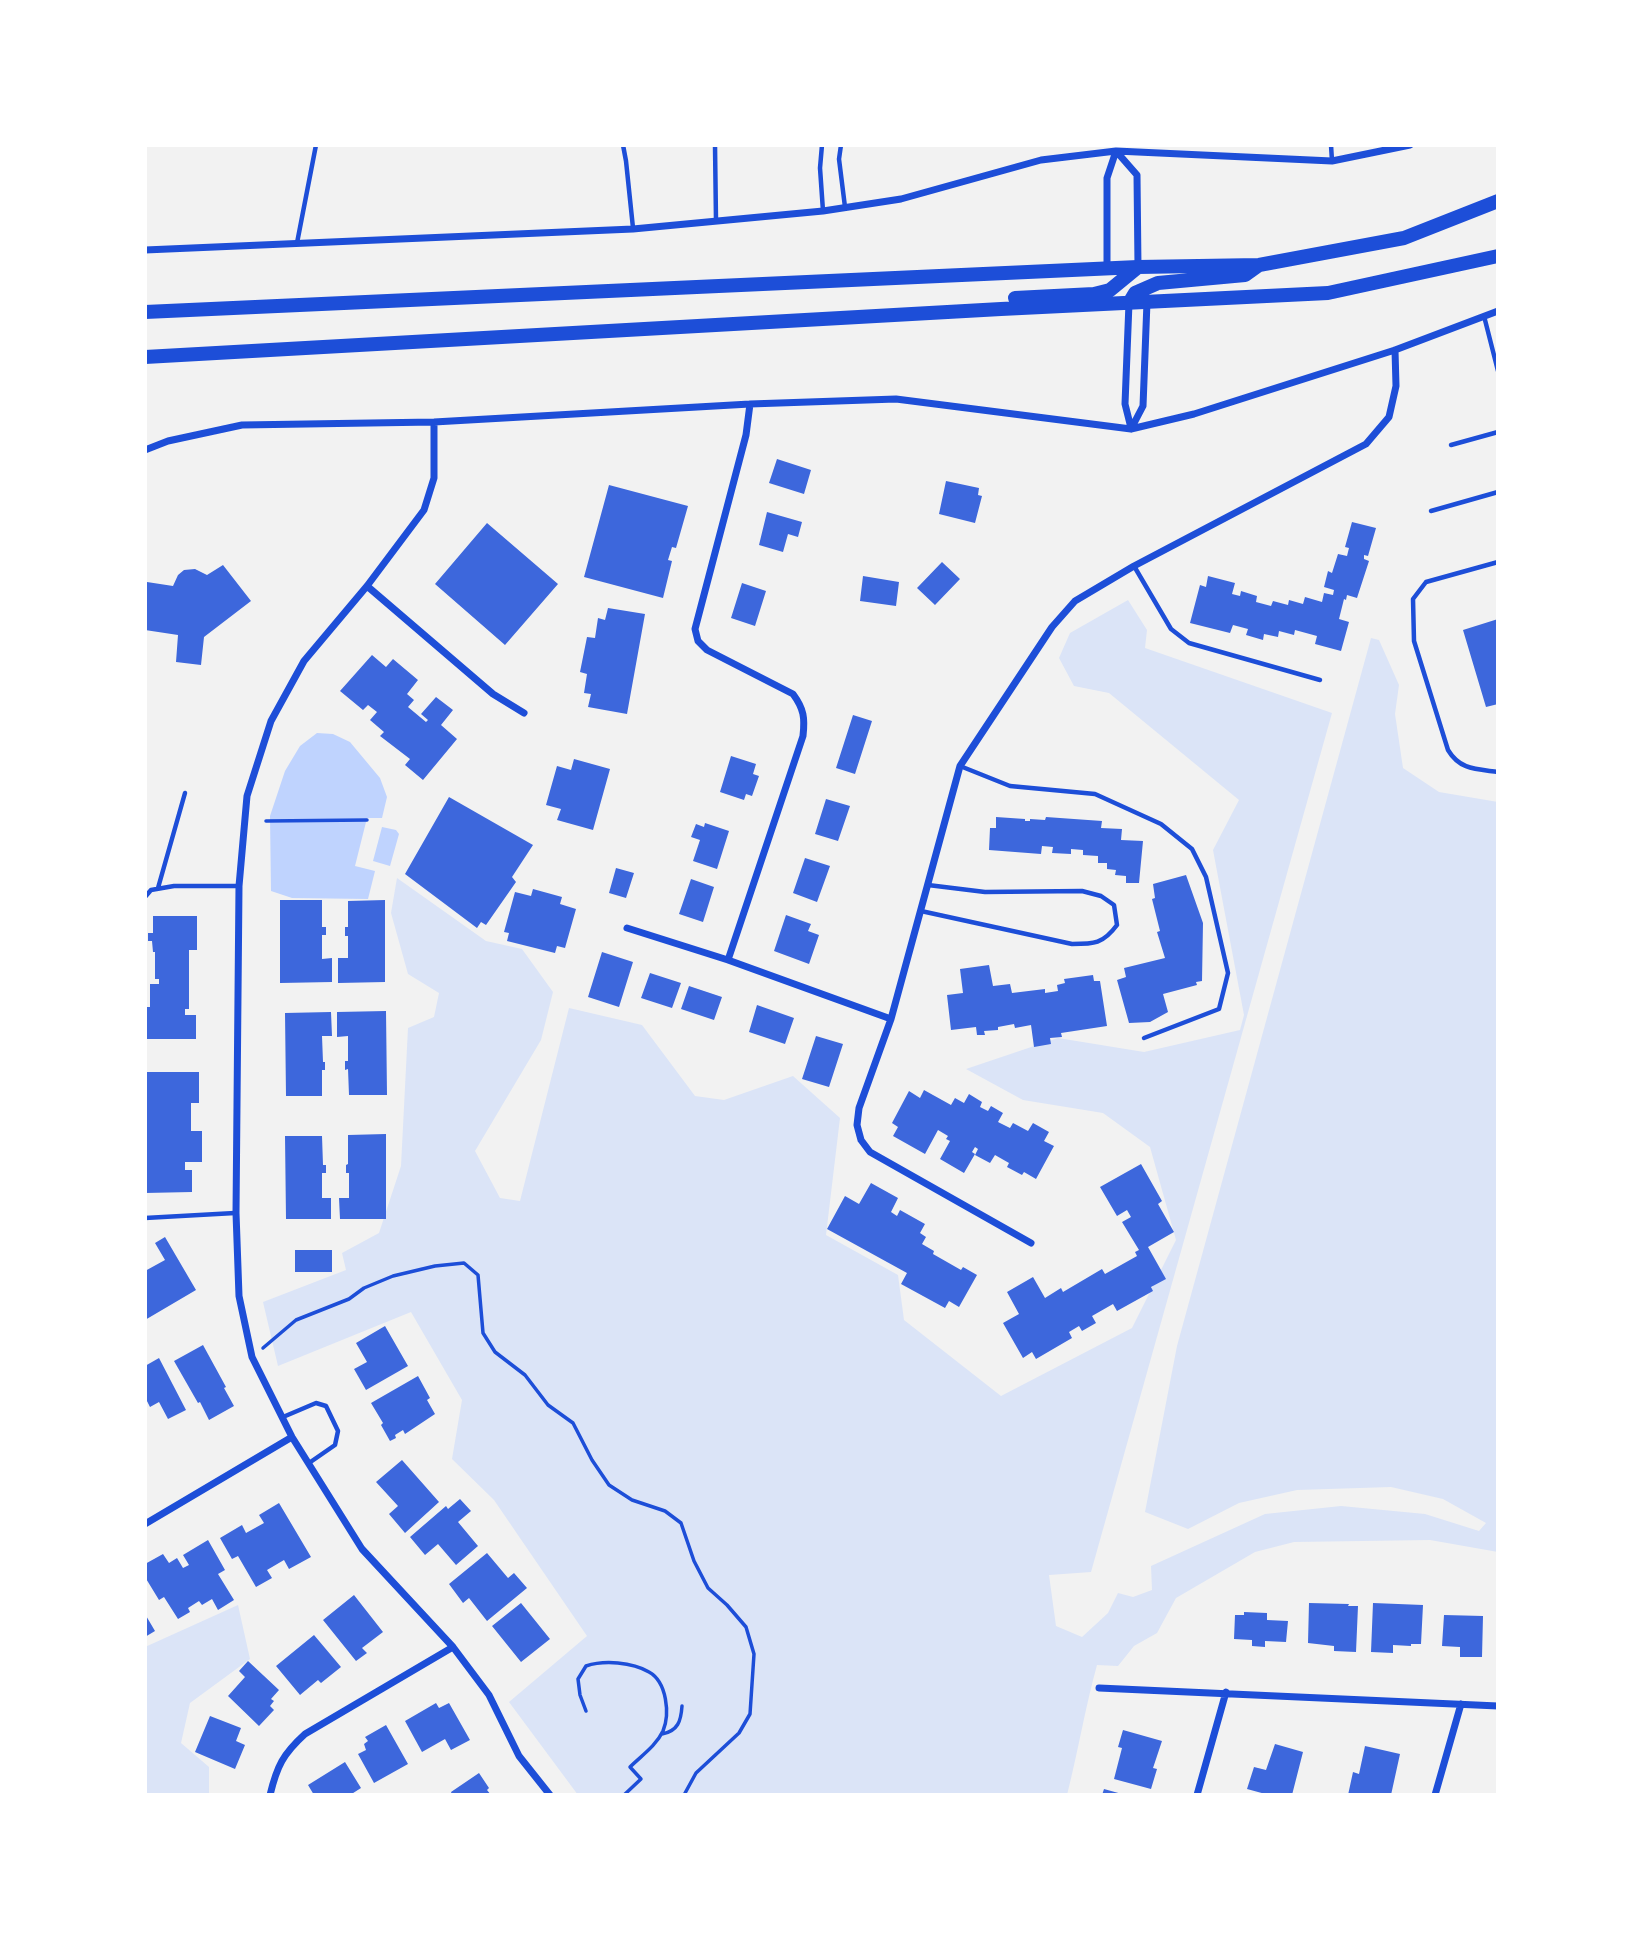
<!DOCTYPE html>
<style>
body{margin:0}
#map{position:relative;width:1643px;height:1940px;overflow:hidden;background:#f2f2f2;font-family:"Source Serif 4",serif}
canvas{display:block}
.frame{position:absolute;inset:0;border:147px solid #fff;pointer-events:none}
</style>
<div id="map">
<canvas width="1643" height="1940"></canvas>
<div class="frame"></div>
</div>
<script>
const ctx = document.querySelector('canvas').getContext('2d');
ctx.lineJoin = 'round';
function fillPath(path, color) {
  ctx.fillStyle = color;
  ctx.fill(path, 'evenodd');
}
function strokePath(path, color, width, dash) {
  ctx.strokeStyle = color;
  ctx.lineWidth = width;
  ctx.lineCap = dash ? 'butt' : 'round';
  ctx.setLineDash(dash || []);
  ctx.stroke(path);
}
fillPath(new Path2D(`
 M1128,600l19,30 -2,18 187,65 -241,859 -42,3 7,51 26,11 26,-24 10,-20 15,4 19,-7 -1,-24 114,-52 76,-8 84,8 54,17 7,-8 -43,-24 -52,-12 -94,3 -58,13 -51,26 -43,-17 32,-166 194,-708 8,2 20,45 -4,29 8,54 36,24 59,10v750l-68,-12 -136,2 -39,10 -79,46 -19,35 -23,13 -16,20 -21,-1c-12,43 -19,87 -30,130h-489l-69,-93 78,-66 -93,-136 -42,-41 10,-59 -51,-88 -133,54 -15,-64 83,-32 -4,-17 37,-20 22,-67 7,-138 26,-11 5,-24 -31,-19 -17,-61 6,-35 89,63 36,8 31,43 -12,48 -66,111 25,47 20,3 49,-193 73,17 53,71 29,4 69,-24 47,42 -14,117 72,40 6,45 97,76 131,-68 44,-88 -26,-93 -47,-34 -80,-13 -57,-31 92,-31 86,14 96,-22 4,-15 -31,-165 26,-50 -130,-107 -35,-7 -15,-28 11,-25z
 M238,1605l12,54 -60,44 -9,40 28,24v28h-64v-148z`), '#dbe4f7');
fillPath(new Path2D(`
 M317,733l16,1 17,8 30,36 7,19 -5,21h-15l-12,48 20,5 -7,28 -76,-1 -21,-7 -1,-75 15,-45 15,-25z
 M382,827l14,3 3,4 -9,32 -17,-5z`), '#bfd3fe');
fillPath(new Path2D(`
 M777,459l34,11 -7,24 -35,-11z
 M946,481l33,7 -1,7 4,1 -7,27 -36,-9z
 M609,485l79,21 -12,42 -4,-1 -4,13 4,1 -9,37 -79,-21z
 M767,512l35,10 -4,15 -10,-3 -5,18 -24,-7z
 M1352,522l24,6 -8,28 -4,-1v4l5,2 -12,37 -10,-3 -1,5 -2,-1 -5,20 10,3 -8,29 -26,-7 2,-8 -22,-6 -1,5 -15,-4 -1,6 -14,-3 -1,6 -17,-5 2,-6 -15,-4 -3,8 -40,-10 10,-38 6,2 2,-11 27,7 -3,11 8,2 1,-5 16,5 -1,6 15,4 2,-5 15,4 1,-5 14,4 2,-7 17,5 2,-9 9,2 1,-5 -10,-3 4,-16 4,2 6,-19 9,2 2,-8 -4,-1z
 M487,523l71,61 -53,61 -70,-61z
 M942,562l18,17 -25,26 -18,-17z
 M223,565l28,36 -47,36 -3,28 -25,-3 2,-27 -33,-5 2,-48 26,4 5,-11 6,-5 11,-1 12,6z
 M863,576l36,6 -3,24 -36,-5z
 M742,583l24,8 -11,35 -24,-8z
 M608,608l37,6 -18,100 -39,-7 3,-13 -7,-1 3,-19 -7,-2 7,-35 8,1 3,-20 7,2z
 M1498,619v85l-12,3 -23,-77z
 M372,655l14,12 7,-8 25,21 -11,14 7,6 -6,7 18,15 2,-2 -7,-6 15,-17 17,13 -12,15 16,14 -34,41 -18,-15 5,-6 -30,-23 4,-4 -14,-12 7,-8 -9,-7 -5,5 -23,-19z
 M853,715l19,6 -17,53 -19,-6z
 M731,756l25,8 -3,10 6,2 -7,20 -6,-2 -2,6 -24,-8z
 M574,759l36,10 -17,61 -36,-10 4,-11 -15,-4 11,-39 14,4z
 M449,797l84,48 -21,32 4,5 -30,43 -5,-3 -4,6 -72,-54z
 M826,799l24,7 -12,35 -23,-7z
 M996,817l29,2v2h5v-2l15,1 1,-3 56,4 -1,7 21,1 -1,11 22,1 -4,42h-13v-7l-11,-1 1,-5 -9,-1v-6h-9v-7l-15,-1v-5l-12,-1v5l-19,-1 1,-6 -11,-1 -1,8 -52,-4 1,-22h6z
 M705,823l24,8 -12,38 -24,-8 7,-21 -9,-3 5,-13 8,3z
 M805,858l25,8 -13,36 -24,-9z
 M616,868l18,5 -8,25 -17,-5z
 M1186,875l17,48 -1,58 -6,1 1,3 -34,9 5,18 -18,10 -21,1 -12,-43 9,-3 -2,-9 41,-10 -8,-26 3,-1 -8,-32 3,-1 -2,-14z
 M691,879l23,8 -11,35 -24,-8z
 M533,889l29,8 -2,7 16,5 -11,39 -8,-2 -2,7 -48,-12 2,-8 -5,-1 11,-40 16,4z
 M280,900h42v27h4v8h-4v24l10,-1v24l-52,1z
 M385,900v82l-47,1v-25h10v-22h-3v-9h3v-26z
 M786,915l25,9 -3,7 11,4 -10,29 -35,-13z
 M153,916h44v34h-8v59h-4v6h11v24h-51v-32h5v-23h9v-5h-4v-27h-2l-1,-11h-4v-8h5z
 M602,952l31,10 -14,45 -31,-10z
 M989,965l4,21 17,-2 2,9 33,-4v4l13,-2 -1,-6 8,-2 -1,-4 29,-4 1,6h6l7,45 -46,7 1,4 -12,1 1,6 -17,3 -3,-22 -16,3 -1,-4 -16,3v3l-14,1 1,4h-8l-1,-8 -25,3 -4,-35 16,-2 -3,-24z
 M650,973l31,10 -9,25 -31,-10z
 M689,986l33,11 -8,23 -33,-11z
 M757,1005l37,13 -9,26 -36,-12z
 M386,1011l1,84h-38l-1,-26 -3,1v-9h3v-25l-11,1v-25z
 M331,1012l1,24h-10l1,26h2v8h-3v26h-36l-1,-83z
 M816,1036l27,8 -14,43 -27,-8z
 M145,1072h54v31h-8v28h11v31h-17v8h7v22l-47,1z
 M924,1090l27,15 4,-7 9,5 5,-9 13,8 -2,5 8,4 3,-5 12,7 -5,9 12,6 3,-5 15,8 5,-8 16,9 -5,9 10,5 -18,33 -12,-7 -2,3 -15,-8 2,-4 -14,-8 -5,8 -15,-8 3,-6 -3,-2 -3,5 3,2 -11,19 -24,-14 10,-18 -4,-2 2,-3 -10,-6 -13,24 -32,-18 5,-9 -6,-4 17,-32 11,7z
 M386,1134v85h-46l-1,-21h10v-25h-3v-8l2,-1v-29z
 M285,1136h37l1,29h3v8h-4v25h9v21h-45z
 M1141,1164l21,37 -4,3 16,28 -26,15 18,32 -15,8 2,4 -36,20 -4,-7 -21,12 4,7 -14,8 -3,-5 -10,6 3,6 -36,21 -4,-7 -9,6 -20,-35 16,-9 -12,-22 26,-15 12,21 16,-10 2,4 39,-23 3,5 32,-18 -2,-4 4,-2 -17,-28 9,-5 -4,-7 -10,6 -17,-29z
 M871,1183l27,15 -7,14 6,4 3,-6 25,14 -5,9 6,4 -4,7 12,7 -1,3 28,16 2,-3 14,8 -18,32 -10,-6 -4,7 -44,-24 6,-11 -80,-44 18,-33 14,8z
 M165,1237l31,53 -51,30v-49l20,-11 -10,-17z
 M295,1250h37v22h-37z
 M385,1326l23,40 -42,24 -12,-21 13,-7 -11,-19z
 M203,1345l23,42 -2,1 10,18 -25,14 -9,-18 -2,1 -24,-42z
 M159,1358l27,52 -18,9 -9,-17 -9,5 -5,-10v-31z
 M418,1376l12,22 -3,2 8,14 -30,20 -2,-4 -8,5 1,3 -6,3 -9,-16 2,-2 -12,-20z
 M402,1460l37,42 -34,31 -16,-19 9,-8 -22,-24z
 M460,1499l11,12 -13,11 20,24 -22,19 -18,-21 -13,11 -15,-18 36,-31 2,3z
 M279,1503l32,54 -22,12 -5,-9 -17,10 5,8 -16,9 -18,-31 -6,3 -12,-21 22,-13 4,8 18,-10 -5,-8z
 M208,1540l17,30 -7,4 16,26 -16,10 -6,-11 -10,6 -3,-4 -11,7 2,4 -12,7 -14,-22 -5,3 -14,-23v-13l18,-10 6,9 8,-5 6,10 6,-3 -6,-10z
 M487,1553l21,25 6,-5 13,15 -40,33 -18,-23 -6,5 -14,-19z
 M354,1595l29,37 -21,16 5,5 -11,8 -33,-41z
 M521,1603l29,36 -29,23 -29,-36z
 M1309,1603l40,1 -1,2h10l-2,46 -22,-1v-5l-26,-3z
 M1373,1603l50,2 -2,39h-10v2l-18,-1v8l-22,-1z
 M1244,1612l23,1v7l21,1 -2,21 -21,-1v6l-13,-1v-6l-18,-1 1,-24h9z
 M145,1614l10,17 -10,6z
 M1444,1615l39,1 -1,41h-22v-10l-18,-1z
 M314,1635l27,32 -20,16 -3,-3 -18,15 -24,-29z
 M248,1661l31,29 -8,9 3,2 -4,5 4,4 -15,16 -31,-30 17,-19 -6,-6z
 M436,1703l3,5 10,-5 21,37 -19,10 -6,-11 -23,13 -17,-31z
 M210,1716l31,12 -5,13 9,4 -10,24 -40,-17z
 M386,1725l22,39 -34,19 -16,-29 8,-4 -2,-6 4,-3 -3,-4z
 M1123,1730l39,11 -9,27 4,1 -6,20 -37,-10 8,-31 -4,-1z
 M1275,1744l28,8 -11,43h-23l-22,-6 7,-22 12,3z
 M1365,1746l35,8 -9,41h-43l5,-23 6,2z
 M345,1762l16,26 -11,7h-36l-6,-10z
 M479,1773l10,15 -2,2 4,5h-39l-1,-3z
 M1104,1789l18,5v1h-20z`), '#3d67dc');
strokePath(new Path2D(`
 M266,821l101,-1
 M263,1348l33,-28 53,-21 15,-11 29,-12 42,-10 29,-3 14,12 5,58 12,19 30,23 23,30 25,18 19,37 17,25 23,15 33,11 16,12 13,38 14,27 19,17 19,22 8,27 -4,60 -11,19 -43,40 -12,22
 M586,1711l-6,-16 -2,-16 8,-13c18,-6 46,-4 63,6 18,10 21,42 14,59 -7,15 -22,25 -33,36l11,12 -17,16
 M662,1734c16,-3 19,-13 20,-28`), '#1d4ed8', 3.5);
strokePath(new Path2D(`
 M623,145l3,16 7,67
 M715,145l1,76
 M822,145l-2,23 3,43
 M841,145l-2,14 6,48
 M1331,145l1,16
 M297,243l19,-98
 M1484,316l14,55
 M1451,445l47,-13
 M1431,511l67,-19
 M1498,562l-72,20 -13,17 1,42 34,109c12,20 28,19 50,22
 M1134,566l37,63 18,14 131,37
 M960,766l50,20 85,8 66,30 31,25 14,28 22,96 -9,36 -75,29
 M158,888l27,-95
 M145,897l6,-7 23,-4h64
 M921,911l151,33c22,0 31,0 45,-19l-3,-20 -13,-9 -19,-5 -97,1 -57,-7
 M145,1218l90,-5
 M283,1417l33,-14 10,3 12,25 -3,14 -26,18`), '#1d4ed8', 4.5);
strokePath(new Path2D(`
 M145,250l488,-21 190,-18 78,-12 140,-39 75,-9 216,10 78,-16
 M1107,268v-90l9,-27 21,24 1,92
 M1129,303l-4,101 6,24
 M434,422v56l-10,32 -57,76 -63,75 -33,60 -24,75 -8,90 -3,327 3,83 13,61 40,80 70,112 91,98 36,48 30,61 31,39
 M1131,429l12,-23 4,-104
 M145,450l23,-9 74,-16 192,-3 316,-18 146,-5 235,30 63,-15 201,-64 103,-39
 M367,586l126,108 31,19
 M627,928l101,32 163,59
 M728,960l75,-224c2,-18 1,-27 -10,-42l-86,-44 -9,-9 -3,-12 51,-194 4,-31
 M1031,1243l-161,-91 -9,-12 -4,-15 2,-17 32,-89 69,-253 92,-139 23,-26 59,-35 232,-122 23,-27 7,-31 -1,-36
 M145,1524l147,-87
 M1099,1688l399,18
 M270,1795c7,-29 13,-41 35,-61l148,-87
 M1197,1795l29,-103
 M1435,1795l26,-91`), '#1d4ed8', 7);
strokePath(new Path2D(`
 M1015,298l79,-4 16,-4 28,-23
 M1129,303l6,-10 23,-10 87,-8 14,-10
 M145,312l993,-45 121,-2 145,-27 94,-37
 M145,357l856,-48 327,-16 170,-37`), '#1d4ed8', 14);
</script>
